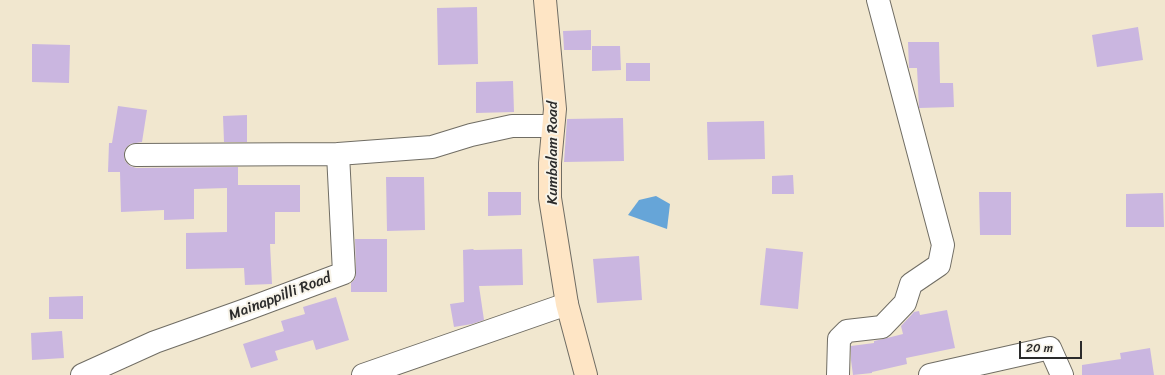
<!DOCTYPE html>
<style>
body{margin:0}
#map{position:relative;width:1165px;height:375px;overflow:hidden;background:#f1e7cf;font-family:Sriracha,sans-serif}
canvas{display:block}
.scale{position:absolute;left:1019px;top:341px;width:63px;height:18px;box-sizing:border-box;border:2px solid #2b2b2b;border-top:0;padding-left:5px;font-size:12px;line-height:14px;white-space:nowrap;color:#2b2b2b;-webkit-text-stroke:3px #f7f3e8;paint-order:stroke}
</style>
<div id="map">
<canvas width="1165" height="375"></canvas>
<div class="scale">20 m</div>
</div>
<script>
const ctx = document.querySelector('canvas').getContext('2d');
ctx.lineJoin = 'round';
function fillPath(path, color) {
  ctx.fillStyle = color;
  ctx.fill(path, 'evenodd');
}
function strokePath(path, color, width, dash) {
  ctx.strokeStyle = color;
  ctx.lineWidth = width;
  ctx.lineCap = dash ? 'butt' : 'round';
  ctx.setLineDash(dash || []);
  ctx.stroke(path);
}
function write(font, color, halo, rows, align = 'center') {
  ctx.font = font + ' Sriracha,sans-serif';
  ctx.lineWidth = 4;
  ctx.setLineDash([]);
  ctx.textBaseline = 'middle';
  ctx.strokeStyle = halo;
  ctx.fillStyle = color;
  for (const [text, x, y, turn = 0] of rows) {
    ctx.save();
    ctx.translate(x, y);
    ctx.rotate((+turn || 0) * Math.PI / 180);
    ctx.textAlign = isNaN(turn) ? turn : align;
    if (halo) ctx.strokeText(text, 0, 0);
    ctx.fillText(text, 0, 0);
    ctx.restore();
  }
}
fillPath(new Path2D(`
 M656,196l14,8 -3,25 -39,-14 11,-15z`), '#66a5d8');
fillPath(new Path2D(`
 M477,7l1,57 -40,1 -1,-57z
 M1138,27l5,33 -46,7 -5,-32z
 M591,30v20h-27l-1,-19z
 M908,42h31l1,41h13l1,24 -35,1 -2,-40h-8z
 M32,44l38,1 -1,38 -37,-1z
 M592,46h28l1,24 -29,1z
 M626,63h24v18h-24z
 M513,81l1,31 -38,1v-31z
 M118,106l29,4 -5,32 -12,2 -5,5 -1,6 1,6 5,5 6,2 102,-1v18h62v27h-25v32h-5l2,40 -27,1 -1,-17 -58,1v-36l41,-1v-44l-33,1v30l-30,1v-10l-43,2 -1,-40h-12l1,-29h3z
 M247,115v27h-23l-1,-26z
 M623,118l1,43 -60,1 3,-43z
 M764,121l1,38 -57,1 -1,-38z
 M793,175l1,19h-22v-18z
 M386,177h38l1,53 -38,1z
 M488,192h33v23l-33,1z
 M979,192h32v43h-31z
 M1163,193l1,34h-38v-33z
 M355,239h32v53h-36v-9l4,-4 1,-7z
 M766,248l37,4 -5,57 -38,-4z
 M473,249l1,1 48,-1 1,36 -44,1 5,34 -12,4 -18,3 -4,-23 14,-2 -1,-52z
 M639,256l3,44 -45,3 -4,-44z
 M83,296v23h-34v-22z
 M336,297l13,43 -33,10 -3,-10 -38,11 3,9 -27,8 -8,-24 41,-13 -3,-10 24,-7 -2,-7z
 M947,310l8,38 -49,10 1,6 -35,8v1l-19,2 -2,-15v-14l23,-3v-2l9,-2 20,-5 -2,-8 13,-14 5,-1 1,4z
 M62,331l2,27 -32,2 -1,-27z
 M1150,348l4,27h-72v-10l39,-6 -1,-6z`), '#cab6e0');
const street = new Path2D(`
 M136,155l202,-1
 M82,375l73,-33 90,-32 99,-37 -6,-119 94,-7 39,-12 41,-9h41
 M363,375l204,-71
 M838,375l1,-36 8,-8 35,-4 23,-24 6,-19 28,-19 4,-20 -65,-245
 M930,375l120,-27 12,27`);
const secondary = new Path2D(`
 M545,0l10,109 -5,54v35l17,106 19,71`);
strokePath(street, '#706d64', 24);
strokePath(secondary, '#706d64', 24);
strokePath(street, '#fff', 22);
strokePath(secondary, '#fee5c5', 22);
write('15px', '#2b2b2b', '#f7f3e8', [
 ["Kumbalam Road",553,153,-90],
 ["Mainappilli Road",280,297,-21]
]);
</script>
